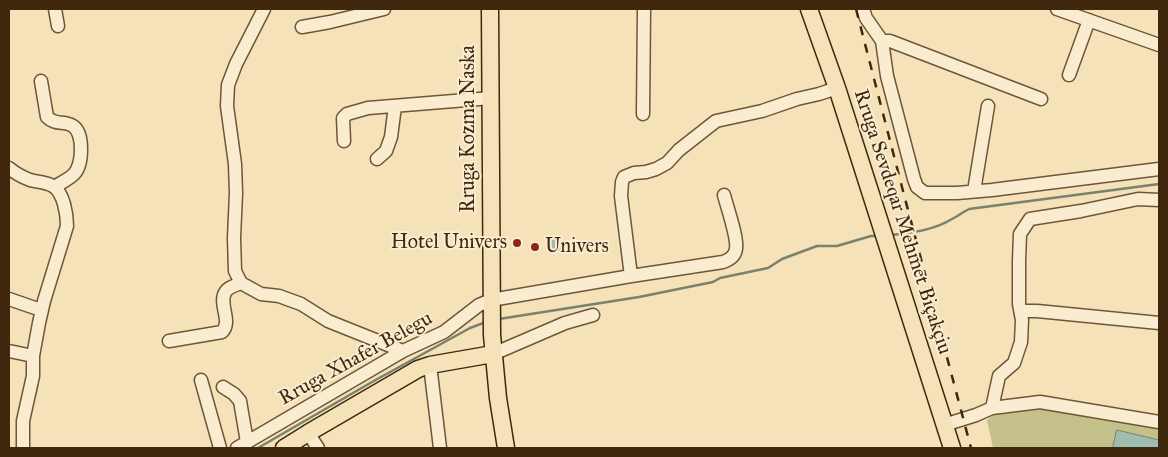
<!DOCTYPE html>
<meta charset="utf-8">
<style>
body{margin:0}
#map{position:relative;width:1168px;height:457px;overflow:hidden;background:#f6e2b8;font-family:"IM FELL Great Primer",serif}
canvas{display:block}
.frame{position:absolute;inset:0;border:10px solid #40280e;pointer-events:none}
</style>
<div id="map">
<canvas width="1168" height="457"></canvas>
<div class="frame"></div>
</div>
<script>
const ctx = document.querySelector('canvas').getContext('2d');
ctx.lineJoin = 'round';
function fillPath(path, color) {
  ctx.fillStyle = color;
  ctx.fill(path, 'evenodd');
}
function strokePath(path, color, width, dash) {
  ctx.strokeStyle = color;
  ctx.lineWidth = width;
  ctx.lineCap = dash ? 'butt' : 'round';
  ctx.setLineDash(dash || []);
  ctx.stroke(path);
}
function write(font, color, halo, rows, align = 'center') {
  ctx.font = font + ' "IM FELL Great Primer",serif';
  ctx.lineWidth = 4;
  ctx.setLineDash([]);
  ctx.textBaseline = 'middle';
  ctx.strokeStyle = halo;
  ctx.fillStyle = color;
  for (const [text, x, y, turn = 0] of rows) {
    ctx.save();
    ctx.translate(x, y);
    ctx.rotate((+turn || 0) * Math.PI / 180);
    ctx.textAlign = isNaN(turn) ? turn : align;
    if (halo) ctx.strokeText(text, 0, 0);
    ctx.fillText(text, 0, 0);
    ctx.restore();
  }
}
fillPath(new Path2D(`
 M1039,406l120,19v23h-166l-6,-28 7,-5z`), '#c4c089');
const water = new Path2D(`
 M558,236l3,14 -12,2 -2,-13z
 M1117,430l42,10v8h-46z`);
fillPath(water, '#9dbeaf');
strokePath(water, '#78826f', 1);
strokePath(new Path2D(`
 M891,235c21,-2 43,-5 61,-16 6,-3 11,-7 17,-10l190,-25
 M499,319l140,-22 74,-15 7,-4 48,-10 14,-9 35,-13h20l34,-10h7
 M258,448l114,-66 98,-54 16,-6`), '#78826f', 2.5);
const minor = new Path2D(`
 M55,9l3,17
 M264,9l-28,55 -8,21 -1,21 8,58 1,29 -2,45 1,33 6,12 20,11 18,2 22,8 27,17 75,30
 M863,9l3,9 16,23 5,35 27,103 3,8 8,6h32l35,-3 167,-21
 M1057,9l102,36
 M302,27l28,-5 54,-13
 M882,41h8l151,58
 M1069,75l20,-55
 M41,81l6,36c9,9 17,3 26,9 11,7 10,39 1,48 -5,5 -13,9 -20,13
 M643,114l1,-105
 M344,141l-1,-23 4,-4 21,-6 123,-10
 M377,159l9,-8 5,-14 4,-31
 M9,168c6,5 13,9 21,12 7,2 16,2 23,6 11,7 14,29 14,40l-23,75 -5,22 -6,33v20l-10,45v27
 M974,191l14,-85
 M631,276l-10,-80 1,-14 2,-5 10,-4 12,-1 10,-3 11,-6 12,-13 37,-29 46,-10 35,-12 22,-5 18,-6
 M9,299l32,11
 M1021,311h16l122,12
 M169,341l53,-9c11,-11 -5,-29 4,-41 3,-4 10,-6 15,-8
 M9,351l24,5
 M493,354l72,-31 28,-8
 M430,365l10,83
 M201,380l19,68
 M223,387l11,7 6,7 7,41
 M992,408l48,-6 119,20
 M944,425l32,-10 16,-7 7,-32 15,-13 7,-21 1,-22 -3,-16v-43l1,-27 10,-15 51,-8 57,-12 21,1
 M308,433l10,15
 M237,448l166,-97 41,-19 35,-27 12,-5 140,-24 92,-14c6,-2 12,-6 13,-13 2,-11 -9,-42 -12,-54`);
const major = new Path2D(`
 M490,9l2,326 6,63 8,50
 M809,9l28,79 115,360
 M284,448l24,-15 110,-64 12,-4 63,-11`);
strokePath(minor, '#6e5638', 15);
strokePath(major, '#40280e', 19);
strokePath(minor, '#f9ecd1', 12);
strokePath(major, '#f6e2b8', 16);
strokePath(new Path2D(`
 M856,9l47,182 68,257`), '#40280e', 2.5, [9, 9]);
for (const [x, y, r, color] of [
 [517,243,5,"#8f2418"],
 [535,247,5,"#8f2418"]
]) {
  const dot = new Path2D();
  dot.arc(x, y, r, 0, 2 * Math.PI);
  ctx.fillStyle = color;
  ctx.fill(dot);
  strokePath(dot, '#f9ecd1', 2);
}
write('20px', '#40280e', '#f9ecd1', [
 ["Rruga Kozma Naska",469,129,-90],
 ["Rruga Sevdeqar Mehmet Biçakçiu",902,222,72],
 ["Rruga Xhafer Belegu",356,359,-29]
]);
write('20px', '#40280e', '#f9ecd1', [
 ["Hotel Univers",507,243],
 ["Univers",545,247,"left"]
], 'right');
</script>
